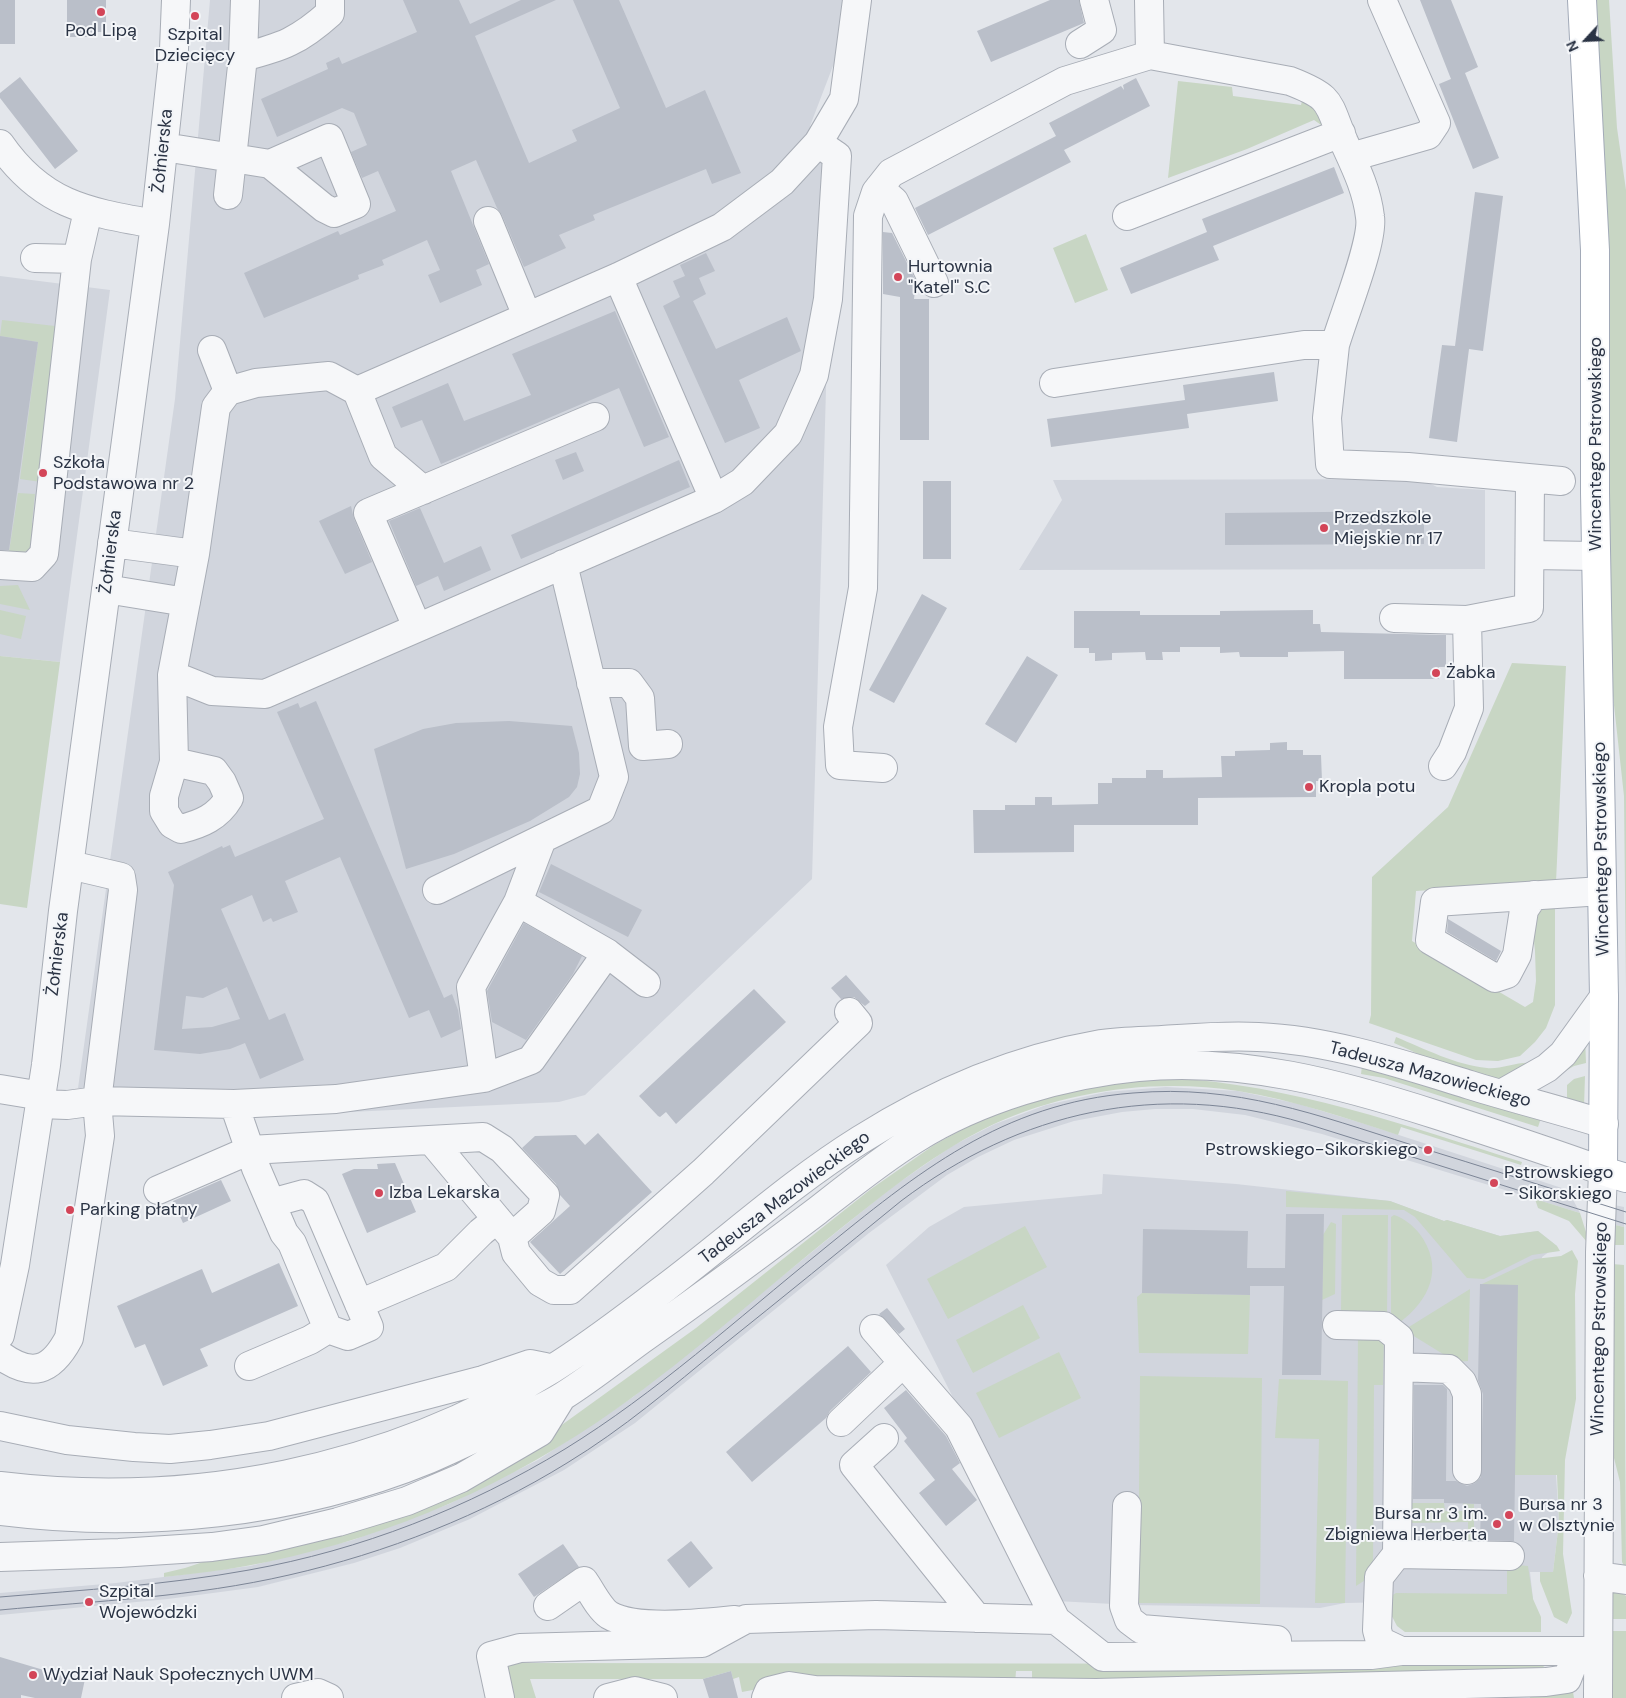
<!DOCTYPE html>
<meta charset="utf-8">
<style>
body{margin:0}
#map{position:relative;width:1626px;height:1698px;overflow:hidden;background:#e3e6eb;font-family:"DM Sans",sans-serif}
canvas{display:block}
.north{position:absolute;left:1561px;top:15px;width:50px;height:50px;-webkit-text-stroke:4px #f3f5f8;paint-order:stroke;rotate:245deg;font-size:14px;font-weight:700;line-height:20px;text-align:center;color:#2a3344}
.north::after{content:'';display:block;margin:auto;width:18px;height:22px;background:#2a3344;clip-path:polygon(50% 0,100% 100%,50% 72%,0 100%)}
</style>
<div id="map">
<canvas width="1626" height="1698"></canvas>
<div class="north">N</div>
</div>
<script>
const ctx = document.querySelector('canvas').getContext('2d');
ctx.lineJoin = 'round';
function fillPath(path, color) {
  ctx.fillStyle = color;
  ctx.fill(path, 'evenodd');
}
function strokePath(path, color, width, dash) {
  ctx.strokeStyle = color;
  ctx.lineWidth = width;
  ctx.lineCap = dash ? 'butt' : 'round';
  ctx.setLineDash(dash || []);
  ctx.stroke(path);
}
function write(font, color, halo, rows, align = 'center') {
  ctx.font = font + ' "DM Sans",sans-serif';
  ctx.lineWidth = 4;
  ctx.setLineDash([]);
  ctx.textBaseline = 'middle';
  ctx.strokeStyle = halo;
  ctx.fillStyle = color;
  for (const [text, x, y, turn = 0] of rows) {
    ctx.save();
    ctx.translate(x, y);
    ctx.rotate((+turn || 0) * Math.PI / 180);
    ctx.textAlign = isNaN(turn) ? turn : align;
    if (halo) ctx.strokeText(text, 0, 0);
    ctx.fillText(text, 0, 0);
    ctx.restore();
  }
}
fillPath(new Path2D(`
 M210,0h632l-1,45 -31,81 31,19 -14,209 -15,525 -227,216 -26,7 -313,15 -7,-18 -161,-11 97,-689z
 M0,276l110,14 -50,372 -60,-6z
 M1421,479l16,8 48,3v79l-466,1 43,-70 -9,-20z
 M1166,1087l72,4 61,13 66,20 203,66 12,23 -258,-79 -77,-19 -52,-6h-38l-33,3 -48,9 -60,19 -36,17 -31,18 -78,58 -234,190 -71,47 -94,49 -70,29 -46,15 -96,24 -90,12 -168,16v-22l116,-10 134,-17 103,-26 96,-36 89,-44 95,-63 258,-209 61,-42 43,-22 51,-19 60,-13z
 M1103,1174l133,10 154,17 54,20 3,-1 53,16 38,-5 19,15 -15,11 17,265 -6,50h-23l3,27 -188,4 -25,5 -188,-3 -76,-4 -170,-336 43,-38 35,-20 138,-13z
 M1614,1205l10,2v20l-13,-3z`), '#d1d5dd');
fillPath(new Path2D(`
 M1593,0h16l8,128 9,62v799l-2,-193 -12,-109z
 M1178,81l54,6 1,9 68,9 2,-8 13,3 8,27 -10,-7 -67,29 -79,29z
 M1086,234l22,56 -33,13 -22,-55z
 M2,320l62,7 -23,155 -21,-3 18,-137 -38,-6z
 M18,493l17,1 -3,29 3,1 -3,23 -10,7 -13,-2z
 M18,585l12,25 -30,-6v-18z
 M0,610l26,6 -5,23 -21,-5z
 M0,656l60,6 -33,246 -27,-4z
 M1512,663l54,3 -10,216 -140,9 -4,50 113,66 8,-5 3,-21 -1,-30 -4,-38 24,-11v103l-9,23 -11,14 -15,14 -22,5 -22,-1 -107,-37 2,-8 1,-138 76,-70z
 M1396,1037c29,12 60,28 91,31 13,2 38,-9 46,-4 -8,4 -16,10 -24,13 -28,10 -89,-23 -115,-34z
 M1585,1037l1,26 -12,3 -12,7 -3,-4z
 M1362,1066l179,52 -3,9 -154,-49 -23,-4z
 M1585,1076l-1,31 -17,-5v-17l7,-6z
 M1169,1078c121,6 238,48 353,84l-1,3 -120,-38 -3,8c-52,-17 -105,-35 -160,-44 -80,-13 -170,-1 -244,33 -57,27 -105,66 -154,105 -81,65 -158,136 -244,194 -106,71 -224,120 -350,143 -27,5 -55,8 -82,11v-4l21,-5 331,-110 180,-130 175,-139 63,-44 45,-25 47,-19 83,-19z
 M1286,1191l104,10 54,20 3,-1 53,16 38,-5 19,15 3,5 -28,4 -48,24 -17,-1 -52,-61 -11,-7 -118,-3z
 M1535,1199l45,14 6,19 1,10 -18,-21 -31,-13z
 M1342,1215h46l-1,102 -46,-5z
 M1394,1215c10,3 18,10 25,18 26,34 11,67 -20,90l-8,-5v-101z
 M1331,1222l5,2 -1,70 -13,6 1,-65z
 M1611,1224l13,3v18h-12z
 M1025,1226l22,41 -99,52 -21,-40z
 M1572,1250l6,11 -3,33 1,105 -11,61 -2,94 9,59 -5,11 -13,-7 -14,-36v-9h13l6,-50 -2,-47h-43l-32,-191 53,-25 26,-3z
 M1612,1264l12,1 2,304 -4,-7 -2,-80 -8,-32z
 M1470,1289l-2,72 -12,1 -52,-32z
 M1142,1293l108,2 -2,59 -109,-1 -2,-56z
 M1023,1305l17,33 -67,35 -17,-33z
 M1358,1333l26,1 -1,51h-9l-1,190 -17,11z
 M1059,1352l22,46 -82,40 -23,-45z
 M1140,1376l122,2 -2,226 -122,-1z
 M1279,1379l69,2 -3,222h-30l4,-164 -44,-1z
 M1410,1503h34l1,8h18v-8l11,1v44h-6v-26l-58,1z
 M1507,1564l21,2 5,33 8,18v15h-136l-8,-6 -11,-21 2,-7 8,-5 111,1z
 M1613,1588l13,8v23h-13z
 M1613,1631h13v67h-13z
 M502,1663l1038,1 6,4v6l-514,9v-12h-16l-1,13 -257,5 -16,3 -3,-15 -6,2 -2,-8 -28,8h-173l6,19h-24z
 M1529,1688h40l4,4 1,6h-44z`), '#c8d6c4');
fillPath(new Path2D(`
 M0,0h15v44h-15z
 M67,0h39v32h-13l-5,5h-21z
 M403,0h56l11,24 51,-24h35l-81,36 54,127 48,-22 -5,-11 48,-22 -47,-108h46l47,108 39,-18 36,83 -29,11 -6,-15 -113,46 2,5 -36,15 7,13 -42,19 -22,-52 -5,-7 -21,-48 -25,11 38,93 -13,6 6,15 -42,18 -12,-28 12,-5 -13,-30 -45,20 2,5 -26,10 1,4 -95,39 -20,-45 94,-42 2,4 56,-24 -18,-40 -16,7 -11,-26 16,-7 -13,-32 -12,-5 -65,29 -16,-38 67,-30 -2,-6 13,-6 3,7 75,-32z
 M1050,0h29l5,23 -93,39 -14,-31z
 M1420,0h31l27,67 -13,6 34,85 -26,11 -34,-85 12,-5z
 M20,77l58,74 -23,18 -55,-71v-5z
 M1136,78l14,28 -86,44 7,12 -143,73 -13,-27 141,-72 -7,-13 72,-37 3,4 -1,-5z
 M1334,167l10,26 -131,53 6,14 -88,34 -11,-26 87,-36 -5,-13z
 M1475,192l28,4 -20,155 -14,-2 -12,93 -28,-4 13,-93 13,1z
 M883,232l9,1 24,48 -2,18h15v141h-29v-143l-17,-3z
 M706,253l9,18 -16,7 7,16 -13,7 23,48 71,-32 14,34 -62,29 21,48 -35,15 -62,-137 17,-9 -7,-16 12,-5 -5,-11z
 M615,311l54,126 -25,10 -25,-59 -178,76 -19,-44 -21,8 -9,-21 56,-24 16,38 67,-26 -19,-41z
 M0,336l38,6 -29,208h-9z
 M1274,372l4,29 -91,13 2,14 -138,19 -4,-28 138,-19 -2,-15z
 M576,452l8,19 -21,9 -8,-20z
 M679,460l11,27 -169,72 -10,-24z
 M923,481h28v78h-28z
 M351,506l3,13 18,43 -27,12 -26,-53z
 M420,508l24,55 37,-17 10,24 -47,21 -6,-15 -22,10 -27,-65z
 M1424,511v33l-199,1v-32z
 M922,594l25,14 -53,95 -25,-13z
 M1313,610v14h7l1,8 125,3v32h-7v12h-95v-28l-56,1v5h-48l-1,-5 -19,1v-6h-40v5h-18l1,8h-17l-1,-8 -33,1v7l-17,1v-8h-6v-5h-15v-37h66v4h80v-4z
 M1027,656l31,19 -42,68 -31,-19z
 M316,701l128,297 8,-4 6,16 3,19 -20,9 -12,-28 -20,8 -69,-161 -55,24 13,31 -25,10 -2,-4 -8,4 -11,-27 -31,14 48,111 16,-7 19,47 -44,19 -15,-36 -15,6 -30,5 -46,-4 20,-165 -6,-13 54,-26 1,2 7,-3 5,12 89,-38 -47,-107 21,-9 2,5zM227,987l13,32 -28,8 -30,2 4,-33 17,2z
 M509,721l63,5 7,27 1,21 -3,13 -8,10 -39,24 -76,33 -48,15 -32,-120 49,-20 33,-6z
 M1287,742v8h16v5h18l1,26h-6v16l-118,1v27h-124v27l-100,1 -1,-43h32v-5h30v-8h17v8l46,-1v-21h14v-5h34v-8h17v8l59,-1 -1,-21h14v-5l35,-1v-7z
 M551,864l91,46 -14,27 -89,-45z
 M1448,919l53,32 -5,10 -49,-29z
 M524,923l58,33 -9,18 -47,66 -34,-18 -5,-31z
 M846,975l24,27 -5,4 -11,-9 -13,2 -10,-11z
 M754,989l32,33 -110,102 -10,-12 -6,5 -2,-1 -19,-20z
 M598,1133l54,59 -92,82 -30,-32 40,-36 -10,-11 -4,-11 -34,-36 13,-12 41,-1 9,10z
 M395,1163l21,49 -49,21 -25,-59 12,-5h24l-1,-5z
 M221,1180l10,21 -48,22 -10,-22z
 M1286,1214h38l-3,161h-39l2,-89h-34v9l-108,-2 1,-64 105,2 -1,37h38z
 M279,1263l19,43 -98,43 8,17 -45,20 -18,-42 -10,4 -18,-42 85,-37 10,24z
 M1480,1284l38,1 -4,256 -34,-1 1,-36 -37,-1v-4h-31l1,-114h29l4,4 -1,92h10l11,5 8,-3 6,-6 2,-83 -5,-14z
 M887,1308l18,21 -6,5 -20,-20z
 M848,1346l23,26 -41,39 -4,7 -74,64 -26,-30z
 M906,1390l40,46 14,27 -8,6 25,31 -31,26 -27,-33 16,-13 -31,-39 3,-3 -23,-30z
 M691,1541l22,27 -24,20 -22,-28z
 M563,1544l16,23 -45,30 -16,-23z
 M0,1657l47,14 38,8 -4,19h-46l-14,-3v3h-21z
 M731,1671l7,27h-29l-6,-19z`), '#babfc9');
const minor = new Path2D(`
 M245,0l-2,57c39,-10 56,-16 87,-44v-13
 M1149,0l1,55
 M1080,44l22,-14 -8,-30
 M0,144c42,61 87,68 155,80
 M164,147l106,17 59,-26 27,66 -22,9 -10,-5 -54,-44
 M1351,157l77,-22 8,-12 -54,-123
 M879,188l15,13 40,82
 M228,195l15,-138
 M1127,216l214,-83
 M488,221l39,95
 M35,258l42,1
 M618,277l96,222
 M1335,345l-8,73 3,46 78,3 153,14
 M212,350l16,41
 M357,391l26,65 40,34
 M112,543l83,11
 M1531,555l65,1
 M0,565l32,2 12,-13 33,-295 11,-48
 M106,589l80,13
 M1394,618l73,2
 M417,627l-49,-114 227,-96
 M172,675l40,16 53,3 449,-195 28,-17 46,-48 26,-59 14,-76 9,-143 -19,-13
 M591,683h38l11,15 3,48 25,-2
 M174,762l40,9 8,11 7,16c-11,19 -28,26 -48,31l-9,-5 -8,-13v-15l10,-34 -2,-87 23,-121 21,-147 12,-16 28,-8 73,-7 28,15 261,-114 104,-50 60,-45 36,-39 26,-44 13,-99
 M1443,766l9,-14 17,-44 -2,-88 62,-12 1,-128
 M883,768l-43,-3 -2,-38 25,-139 5,-372 8,-24 15,-19 174,-92 85,-26 140,26c44,17 37,21 54,61 11,24 23,48 26,75 4,24 -27,100 -35,128h-31l-250,38
 M437,890l164,-80 13,-33 -51,-213
 M1534,895l-10,15 -7,45 -10,19 -12,4 -65,-38 5,-38 167,-11
 M518,902l24,-63
 M484,1078l-13,-91 47,-85 89,51 39,30
 M0,1089l42,7
 M1501,1094l46,-26 16,-14 41,-57
 M40,1104l27,1 30,-4 137,3 102,-5 148,-21 47,-18 76,-107
 M234,1104l22,64 15,35 33,-9 11,7 54,126 -21,9 -20,-7 -36,-86 -8,-10 -13,-30
 M431,1140l81,97 4,16 24,29 14,8h16l133,-118 155,-149 -9,-11
 M158,1190l92,-40 233,-13 19,12 43,46 -4,16 -29,26
 M359,1304l87,-37 35,-35 16,-13
 M1337,1325l47,1 15,12 -2,216 -18,23 -2,53 3,11 21,10
 M874,1329l85,98 97,193
 M0,1335l15,-70 31,-200 17,-154 92,-687 19,-175 2,-49
 M0,1355c32,23 51,17 69,-17l31,-202 -3,-35 26,-211 -2,-13 -51,-12
 M249,1366l61,-26 18,-11
 M1399,1367l50,2 13,13 5,12v76
 M841,1422l62,-59
 M0,1426l67,14 67,7 36,2 40,-4 59,-9 214,-56 47,-16 15,3
 M884,1438l-30,27 123,153
 M0,1486c191,23 388,-15 552,-117 39,-24 77,-54 113,-81 65,-49 126,-105 195,-148 74,-47 155,-81 241,-96 20,-3 41,-3 61,-4 32,-2 64,-5 96,-3 72,3 144,27 212,48 45,14 90,25 134,39
 M1127,1506l-3,100 5,14 12,9 136,11
 M0,1511c142,18 295,3 429,-52 19,-8 37,-17 55,-25 26,-12 55,-23 79,-38 27,-17 52,-37 78,-56 59,-42 118,-85 176,-129 32,-25 64,-51 98,-72 63,-40 149,-65 223,-72 103,-10 203,17 299,48 56,18 111,36 166,56l-3,81 -2,446
 M1397,1554l113,2
 M0,1557l119,-4 93,-6 51,-7 75,-18 69,-21 54,-23 79,-46 21,-34
 M1598,1576l28,4
 M548,1606l36,-25c7,10 15,27 25,34 27,16 94,8 126,5
 M296,1698l22,-5 11,5
 M500,1698l-9,-42 29,-8 182,-5 44,-24 130,-4 180,5 47,37 268,-2 30,-4h197
 M608,1698l27,-7 28,7
 M766,1698l3,-7 20,-5 26,4 281,3 450,-11 21,-3 11,-28`);
const major = new Path2D(`
 M1582,0l13,250v243l9,504 -1,174 23,7`);
strokePath(minor, '#a8adb6', 30);
strokePath(major, '#a2aab8', 30);
strokePath(minor, '#f6f7f9', 28);
strokePath(major, '#fff', 28);
strokePath(new Path2D(`
 M0,1597c83,-7 167,-12 249,-27 112,-20 219,-62 316,-121 91,-56 172,-130 255,-197 97,-79 182,-149 313,-159 103,-9 184,22 279,52 72,22 143,45 214,67
 M0,1610c96,-9 194,-13 289,-35 97,-22 194,-60 278,-112 56,-34 105,-76 155,-117 60,-48 119,-96 179,-145 119,-90 258,-121 403,-78l322,101`), '#7c8596', 1);
for (const [x, y, r, color] of [
 [101,12,5,"#d34558"],
 [195,16,5,"#d34558"],
 [898,277,5,"#d34558"],
 [43,473,5,"#d34558"],
 [1324,528,5,"#d34558"],
 [1436,673,5,"#d34558"],
 [1309,787,5,"#d34558"],
 [1428,1150,5,"#d34558"],
 [1494,1183,5,"#d34558"],
 [379,1193,5,"#d34558"],
 [70,1210,5,"#d34558"],
 [1509,1515,5,"#d34558"],
 [1497,1524,5,"#d34558"],
 [89,1602,5,"#d34558"],
 [33,1675,5,"#d34558"]
]) {
  const dot = new Path2D();
  dot.arc(x, y, r, 0, 2 * Math.PI);
  ctx.fillStyle = color;
  ctx.fill(dot);
  strokePath(dot, '#f3f5f8', 2);
}
write('18px', '#2a3344', '#f3f5f8', [
 ["Pod Lipą",101,31,"center"],
 ["Szpital",195,35,"center"],
 ["Dziecięcy",195,56,"center"],
 ["Hurtownia",908,267],
 ["\"Katel\" S.C",908,288],
 ["Szkoła",53,463],
 ["Podstawowa nr 2",53,484],
 ["Przedszkole",1334,518],
 ["Miejskie nr 17",1334,539],
 ["Żabka",1446,673],
 ["Kropla potu",1319,787],
 ["Pstrowskiego-Sikorskiego",1418,1150,"right"],
 ["Pstrowskiego",1504,1173],
 ["- Sikorskiego",1504,1194],
 ["Izba Lekarska",389,1193],
 ["Parking płatny",80,1210],
 ["Bursa nr 3",1519,1505],
 ["w Olsztynie",1519,1526],
 ["Bursa nr 3 im.",1487,1514,"right"],
 ["Zbigniewa Herberta",1487,1535,"right"],
 ["Szpital",99,1592],
 ["Wojewódzki",99,1613],
 ["Wydział Nauk Społecznych UWM",43,1675]
], 'left');
write('18px', '#2a3344', '#f3f5f8', [
 ["Żołnierska",163,151,-84],
 ["Wincentego Pstrowskiego",1596,444,-90],
 ["Żołnierska",111,552,-83],
 ["Wincentego Pstrowskiego",1602,849,-91],
 ["Żołnierska",58,954,-83],
 ["Tadeusza Mazowieckiego",1430,1075,15],
 ["Tadeusza Mazowieckiego",785,1198,-37],
 ["Wincentego Pstrowskiego",1600,1329,-89]
]);
</script>
